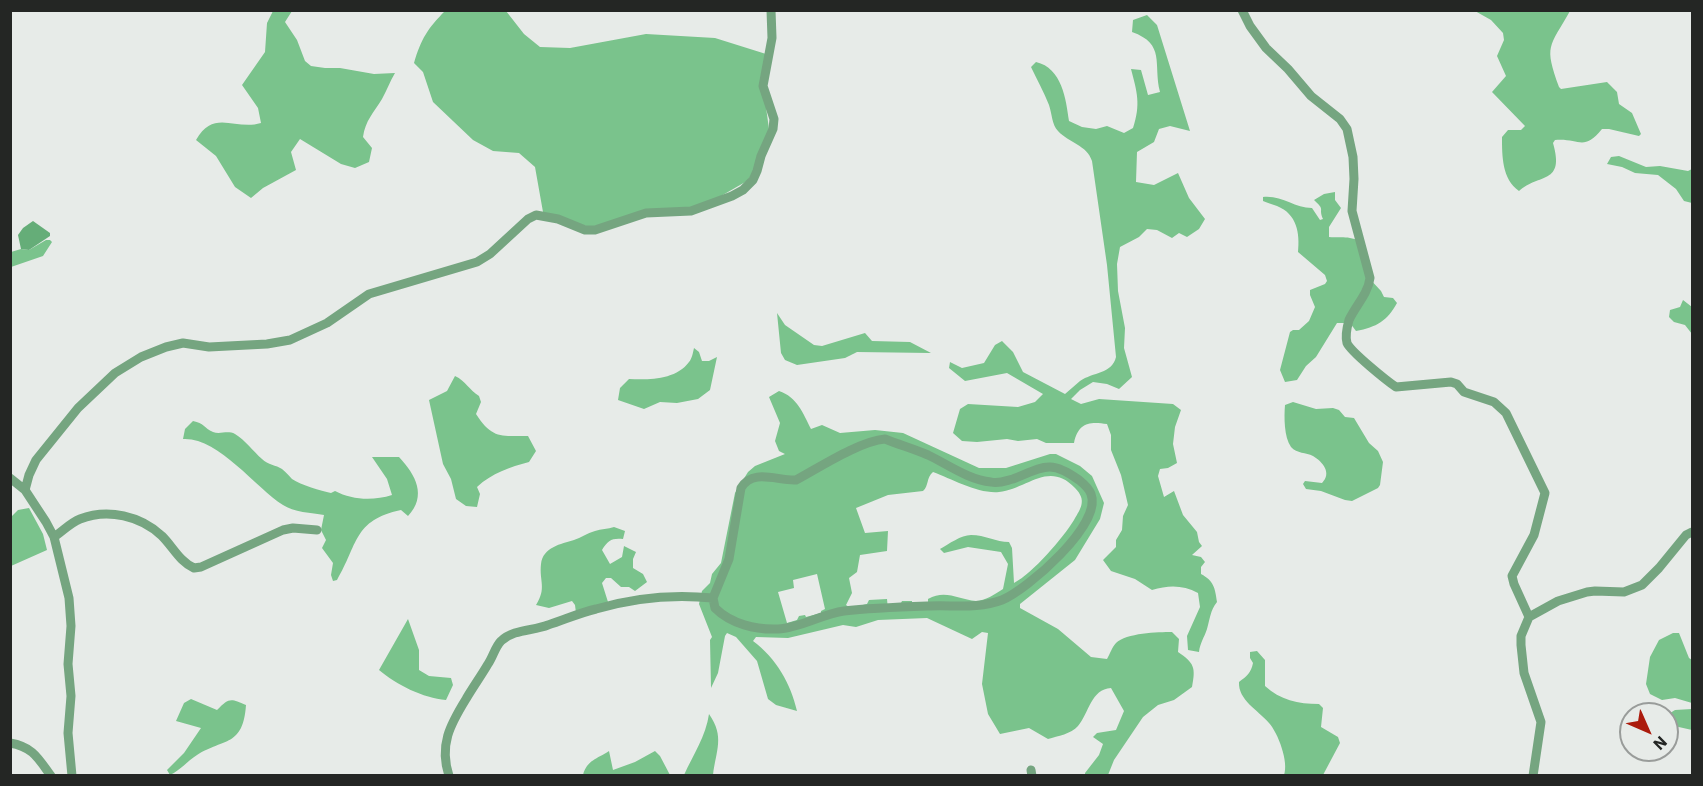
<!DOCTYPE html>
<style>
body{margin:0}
#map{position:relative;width:1703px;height:786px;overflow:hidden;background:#e7ebe8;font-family:"IBM Plex Sans",sans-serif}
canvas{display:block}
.frame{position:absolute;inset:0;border:12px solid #242624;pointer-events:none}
.north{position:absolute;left:1619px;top:702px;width:60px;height:60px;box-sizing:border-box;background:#e7ebe8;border:2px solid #999c9a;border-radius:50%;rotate:135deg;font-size:16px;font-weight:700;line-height:24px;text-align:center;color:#242624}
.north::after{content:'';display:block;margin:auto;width:21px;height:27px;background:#ab1b0c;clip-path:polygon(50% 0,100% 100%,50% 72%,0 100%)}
</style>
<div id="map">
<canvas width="1703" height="786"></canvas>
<div class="frame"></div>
<div class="north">N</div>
</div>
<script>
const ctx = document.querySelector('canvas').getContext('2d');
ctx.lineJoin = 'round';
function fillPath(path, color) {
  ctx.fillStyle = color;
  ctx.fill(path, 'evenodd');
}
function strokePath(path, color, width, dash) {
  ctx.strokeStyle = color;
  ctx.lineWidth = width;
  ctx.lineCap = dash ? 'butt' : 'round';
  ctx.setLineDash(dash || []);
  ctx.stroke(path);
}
fillPath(new Path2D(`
 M273,11h19l-7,11 12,18 8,21 6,5 14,2h15l34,6 21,-1c-5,8 -8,17 -13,26 -8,13 -17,22 -19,38l9,11 -3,14 -14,6 -14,-4 -41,-25 -9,13 5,18 -33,18 -12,10 -16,-11 -19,-31 -20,-16c18,-32 39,-9 65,-17l-3,-15 -16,-23 23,-33 2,-29z
 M445,11h61l18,23 16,13 30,1 76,-14 69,4 51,16 -1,46 4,29 -15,43 -7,9 -26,15 -29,12 -103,19 -46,-15 -8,-45 -16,-14 -26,-2 -20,-11 -40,-38 -10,-30 -9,-9c7,-24 14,-35 31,-52z
 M1475,11h95c-21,37 -26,34 -11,76l2,2 46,-7 10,10 2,12 13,9 9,21 -2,2 -30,-7h-7c-19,23 -22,9 -47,11l-2,3c12,42 -14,30 -34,48 -17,-12 -17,-35 -17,-54l6,-7h13l4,-4 -33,-34 14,-16 -9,-20 7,-16 -1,-7 -12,-13z
 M1147,15l10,10 33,106 -20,-5 -11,3 -5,13 -17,10 -1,30 18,3 24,-12 11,25 16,21 -6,10 -12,8 -8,-4 -7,5 -15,-8 -10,-1 -8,8 -19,10 -3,17 1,27 7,37 -1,20 8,29 -13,12 -12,-5 -14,-2 -13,8 -9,9 10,5 18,-5 74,5 8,6 -6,17 -2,17 4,19 -9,5 -8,1 -2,7 6,21 10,-6 9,24 14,17 2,10 3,4 -10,9 9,2 4,5 -4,5v7c13,7 14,14 16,28 -7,9 -7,17 -10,27 -3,9 -7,14 -8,23l-11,-2 -1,-14 13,-29 -2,-14c-15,-8 -29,-8 -46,-3l-17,-11 -24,-8 -8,-11 13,-13v-7l6,-10 1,-14 5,-11 -7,-30 -10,-25v-15l-4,-11c-18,-3 -29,-1 -33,19h-28l-9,-4 -19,2 -11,-2 -30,3 -15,-1 -9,-8 7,-24 8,-5 50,3 17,-5 8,-8 -36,-21 -42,8 -16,-13 1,-6 12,6 22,-5 11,-18 7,-4 11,11 10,20 42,22c5,-4 10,-9 15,-13 13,-9 32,-7 36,-24l-9,-92 -15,-104c-5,-16 -23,-18 -34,-30 -6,-6 -6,-17 -9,-26 -5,-13 -12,-25 -18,-38l5,-5c26,6 30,37 33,59l13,6 14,2 11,-3 17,7 9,-5c8,-24 4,-36 -2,-59l10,1 7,25 12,-3c-7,-28 6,-48 -28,-60l1,-12z
 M1619,156l27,11 14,-1 28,5 4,-2v34l-8,-2 -8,-12 -18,-14 -23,-2 -13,-6 -15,-3 4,-7z
 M1335,192v8l6,8 -12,19v10c11,1 18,-1 28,3l11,37 13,14 3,6 9,1 4,5c-10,18 -20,24 -41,28l-6,-8h-13l-21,34 -10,9 -9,14 -12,2 -5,-12 10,-38 3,-2h6l10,-9 6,-14 -5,-12v-5l15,-6 2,-3 -2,-6 -27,-23c2,-19 -1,-38 -21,-46 -5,-2 -10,-3 -14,-5v-4c19,-2 31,11 49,11l8,12 3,-1c-5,-12 3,-8 -9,-19l10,-6z
 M46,240h4l2,2 -9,14 -32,11v-15l10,-3 8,1z
 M1683,300l9,7v27l-7,-9 -11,-3 -5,-5 1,-7 10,-3z
 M777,313l8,12 29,20 8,1 43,-13 7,8 38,1 21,11 -74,-1 -12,6 -48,7 -12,-5 -4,-7z
 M694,348l5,4 3,9h7l8,-4 -7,33 -12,9 -21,4 -17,-1 -16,7 -26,-9 2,-12 9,-9c19,1 47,1 60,-17 3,-3 4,-10 5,-14z
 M455,376c11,5 14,14 24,20l2,6 -5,12c16,25 25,22 52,22l8,15 -7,11c-19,5 -37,11 -52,25l3,7 -3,13 -11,-1 -10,-7 -5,-20 -8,-15 -14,-64 18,-9z
 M779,391c18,6 24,22 32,38l11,-4 18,8 35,-3 28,3 76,35h27l44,-14h6l24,12 12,10 12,27 -4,16 -25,41 -55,44v4l38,21 33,28 16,2c3,-5 5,-12 9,-16 10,-10 42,-11 56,-11l7,7 -1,13c16,11 18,15 14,35l-18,13 -16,5 -15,12 -29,43 -6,15h-23v-2l14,-18 4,-11 -10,-7 4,-4 19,-3 8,-19 -13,-23c-20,1 -22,25 -33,38 -7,8 -20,10 -30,13l-19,-11 -29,6 -12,-20 -6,-30 6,-51 -6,-1 -10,7 -45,-21 -49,2 -22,7 -13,-2 -55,13 -32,-1 -3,4c23,17 38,43 44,70l-21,-6 -8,-6 -11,-38 -21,-24 -9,-4 -2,3 -7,37 -7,15 -1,-48 2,-3 -13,-33 3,-13 8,-8 2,-9 9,-11 14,-70 13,-21 7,-6 30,-12 -6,-3 -4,-10 5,-18 -11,-26zM933,472c19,7 45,22 66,20 28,-3 50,-32 76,-4 12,12 6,20 -1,32 -11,18 -41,53 -60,63l-2,-35 -3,-6c-13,0 -24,-7 -38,-7 -10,0 -22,9 -31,14l4,4 24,-6 33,5 7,12 -5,25c-8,5 -18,12 -27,12 -18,-2 -31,-12 -48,-2v3l-16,2v-3h-10l-2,4 -12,5 -1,-11 -18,1 -2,4 -17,4 -4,-3 6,-12 -3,-15 8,-6 3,-17 27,-4 1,-20 -23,2 -9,-25 32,-13 35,-4c6,-5 3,-13 10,-19zM817,574l8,35 -4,2v2l-15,4 -1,-2 -6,1 -2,4 -10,3 -9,-31 16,-4 -1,-8z
 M1293,402l23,7 17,-1 6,2 6,7 9,1 15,25 9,8 5,11 -3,23 -2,3 -26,13 -7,-1 -24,-9 -15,-2 -3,-5 2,-3 17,2c10,-10 1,-21 -9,-27 -7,-4 -16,-2 -22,-9 -7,-10 -7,-30 -6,-42z
 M193,421c11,2 11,7 20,11 7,3 14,-2 22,2 10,6 18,17 27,25 6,6 14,6 20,10 4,3 7,7 10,10 9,6 29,12 39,14l4,-2c17,9 38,10 57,4l-5,-16 -15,-22h27c17,18 28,39 9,59l-7,-6c-48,10 -43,35 -64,70l-4,1 -2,-6 2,-12 -11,-15 4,-8 -5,-10 3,-15c-12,-2 -31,-3 -41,-10 -28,-18 -65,-68 -100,-66l2,-10z
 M29,508l14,26 4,16 -36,16v-49l7,-7z
 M614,527l11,4 -2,8c-11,-1 -15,1 -21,11l8,14 12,-7 2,-11 12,6 -3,7v9l10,6 4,8 -12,9 -6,-4h-8l-10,-9h-5l-4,5 6,19 -32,11 -1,-8 -3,-4 -23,7 -13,-3c11,-17 3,-24 5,-41 2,-17 20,-20 33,-24 7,-2 13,-7 21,-9 6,-2 13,-2 19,-4z
 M408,619l11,31v20l10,6 22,2 2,7 -7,15c-23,-2 -49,-15 -67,-30z
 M1673,633h6l10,25 3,2v43l-17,-5 -13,2 -12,-6 -4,-10 4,-27 9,-17z
 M1257,651l8,9v26c15,14 33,18 54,18l4,4 -2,19 17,10 2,6 -17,32h-39c5,-13 -6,-42 -15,-52 -11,-13 -31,-23 -30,-41 8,-6 12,-9 14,-19l-3,-5v-6z
 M191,699l26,11c12,-12 13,-12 29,-5 -3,42 -22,33 -49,50 -10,6 -16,15 -27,20l-3,-5 17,-17 17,-25 -25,-7 8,-18z
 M1692,709v21l-22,-5 -3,-10 8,-5z
 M709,714c16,23 7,36 4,61h-29c9,-20 22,-39 25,-61z
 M609,751l4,19 22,-8 20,-11 5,5 10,19h-87c4,-15 14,-16 26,-24z`), '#7ac38c');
fillPath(new Path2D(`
 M33,221l17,12v3l-21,14 -8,-1 -3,-14 5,-7z`), '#65ad78');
strokePath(new Path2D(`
 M1242,10l8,16 16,22 22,21 23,27 29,23 7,10 6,28 1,22 -2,32 18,67c-2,16 -14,27 -21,42 -2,7 -4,16 -2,23 4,9 40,38 49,44l55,-5 6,2 7,8 30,10 12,11 39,80 -11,42 -22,41 2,8 15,33
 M885,439c15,6 29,10 43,16 19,9 41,25 63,27 8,2 14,-1 22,-3 30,-12 37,-20 66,1 5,4 10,8 12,14 12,30 -64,96 -89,106 -24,9 -47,5 -72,6 -28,1 -58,2 -86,5 -22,3 -44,17 -66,18 -22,1 -47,-5 -63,-21l-2,-10 16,-39 12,-71c12,-20 36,-7 55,-8 24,-13 64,-39 89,-41z
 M10,478l15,12
 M54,537c9,-6 16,-14 26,-18 28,-11 61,-3 82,17 11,11 18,26 32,32l7,-1 82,-37 10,-2 24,2
 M10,743c23,4 28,15 41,33
 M1031,770l1,6
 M72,776l-4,-43 3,-37 -3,-32 3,-38 -2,-28 -15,-61 -8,-15 -21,-32 4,-15 7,-15 42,-52 37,-35 26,-16 25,-10 17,-4 26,4 58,-3 23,-4 37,-17 42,-29 108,-32 13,-8 38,-35 8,-4 22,4 27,11h10l51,-17 45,-2 41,-15 11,-6 10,-10 4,-9 4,-15 12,-27 1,-10 -11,-33 9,-48 -1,-28
 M449,776c-10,-31 1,-51 17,-77 7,-12 15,-23 22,-35 5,-7 7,-17 13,-23 13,-12 32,-10 47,-16 16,-5 31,-12 48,-16 37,-11 78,-15 117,-11
 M1533,776l8,-54 -17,-49 -3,-28v-9l8,-19 29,-16 29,-9 8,-1 29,1 18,-7 17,-17 27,-33 6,-3`), '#75a580', 9);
</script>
